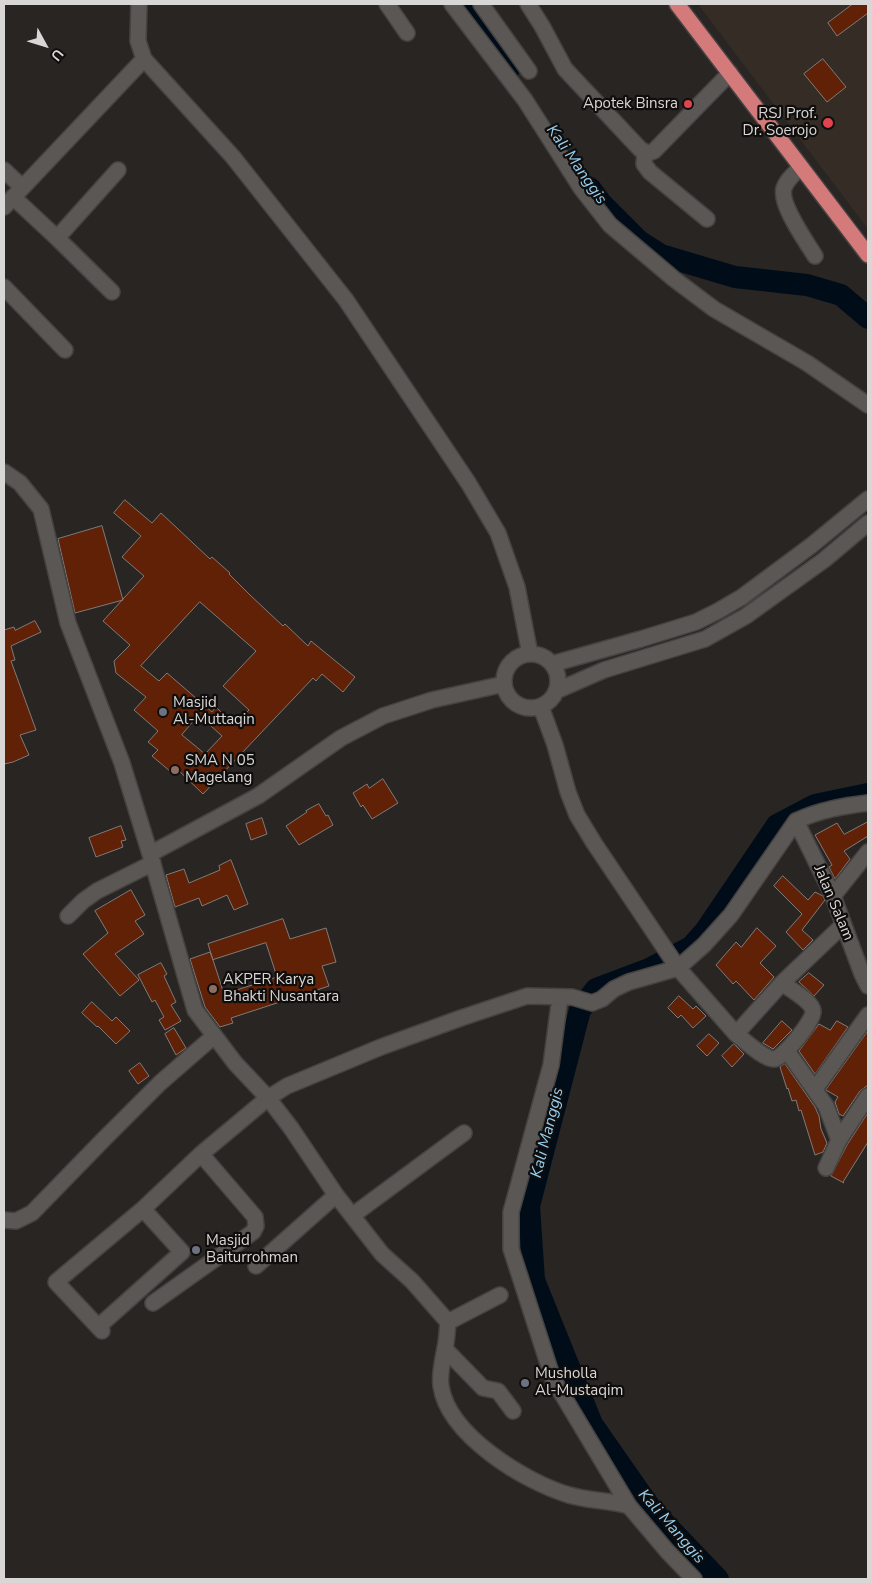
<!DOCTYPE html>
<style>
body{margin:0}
#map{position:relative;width:872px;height:1583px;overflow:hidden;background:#282523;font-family:"Nunito Sans",sans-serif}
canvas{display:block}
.frame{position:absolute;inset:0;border:5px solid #d9d7d6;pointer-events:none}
.north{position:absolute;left:20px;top:20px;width:50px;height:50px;-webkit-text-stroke:4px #100e0d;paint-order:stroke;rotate:129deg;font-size:14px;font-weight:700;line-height:20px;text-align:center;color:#d9d7d6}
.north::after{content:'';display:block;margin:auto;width:18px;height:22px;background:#d9d7d6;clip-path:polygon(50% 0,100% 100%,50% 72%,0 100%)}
</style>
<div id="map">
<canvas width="872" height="1583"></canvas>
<div class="frame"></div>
<div class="north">U</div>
</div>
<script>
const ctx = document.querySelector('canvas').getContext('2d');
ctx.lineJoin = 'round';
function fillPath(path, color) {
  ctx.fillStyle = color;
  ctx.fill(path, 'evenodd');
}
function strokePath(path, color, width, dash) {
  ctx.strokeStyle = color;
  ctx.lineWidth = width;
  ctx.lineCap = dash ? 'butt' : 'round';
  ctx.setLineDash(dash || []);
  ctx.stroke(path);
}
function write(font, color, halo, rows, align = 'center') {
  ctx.font = font + ' "Nunito Sans",sans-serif';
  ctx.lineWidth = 4.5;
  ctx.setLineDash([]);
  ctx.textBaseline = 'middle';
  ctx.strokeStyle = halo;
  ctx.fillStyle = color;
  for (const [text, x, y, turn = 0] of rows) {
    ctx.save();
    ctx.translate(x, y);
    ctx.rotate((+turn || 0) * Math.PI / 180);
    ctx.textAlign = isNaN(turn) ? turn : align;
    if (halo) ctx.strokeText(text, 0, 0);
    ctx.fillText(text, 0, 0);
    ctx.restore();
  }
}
fillPath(new Path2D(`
 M698,4h170v225l-161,-213z`), '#352c26');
strokePath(new Path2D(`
 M465,4l44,65
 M590,188l11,15 38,38 22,14 74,22 72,8 34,10 27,23
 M718,1579l-66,-69 -60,-86 -58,-144 -5,-74 51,-196 16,-21 53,-20 42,-22 15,-17 71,-105 38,-20 53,-11`), '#000d19', 22);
const building = new Path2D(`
 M853,4h15v9l-31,23 -9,-13z
 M823,59l23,28 -19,15 -23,-28z
 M125,500l27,23 9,-10 49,46 2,-2 18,16 -1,1 21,21 33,31 2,-2 23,22 3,-5 44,36 -12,15 -21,-18 -6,7 -3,-3 -110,116 -28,-27 -4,5 -19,-16 6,-6 -10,-8 10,-11 -24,-21 12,-13 -30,-24 -2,-12 16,-16 -27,-24 41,-45 -22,-19 19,-21 -27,-23zM200,602l56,49 -33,35 26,24 -15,15 -18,-18 -4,5 -45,-39 -8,8 -18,-15zM199,715l23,21 -17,18 -23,-19z
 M102,526l21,74 -48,13 -17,-74z
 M35,621l6,11 -30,14 4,14 -4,1 25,69 -16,5 9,20 -16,7 -9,2v-134l10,-3 1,3z
 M383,779l15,24 -26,16 -9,-14 -2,2 -8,-14 14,-9 2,4z
 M319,804l7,12 2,-1 5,10 -34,20 -13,-19 21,-14 -1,-1z
 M262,818l5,16 -16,6 -5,-16z
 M868,822v14l-24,15 6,8 -15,20 -6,-12 3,-2 -17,-30 22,-12 7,11z
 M121,826l5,14 -5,1 2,6 -27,10 -7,-19z
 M231,860l17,44 -14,6 -7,-15 -25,11 -3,-8 -24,9 -9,-32 18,-6 5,14 31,-13 -1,-4z
 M783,876l25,24 7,-8 8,4 2,4 -23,30 11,10 -10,10 -17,-18 16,-18 -28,-28z
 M131,890l14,25 -10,6 9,13 -29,20 24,26 -19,16 -37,-42 25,-21 -13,-22z
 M283,919l7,20 36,-11 10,34 -14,4 7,20 -98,32 2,5 -13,4 -15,-20 -15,-48 20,-7 3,8 -5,-16zM266,943l11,34 -53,17 -11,-34z
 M757,928l19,18 -16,17 14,14 -20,23 -18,-19 -3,3 -17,-19 20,-23 5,5z
 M161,963l6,11 -3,2 12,26 -5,3 10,16 -16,9 -6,-10 5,-3 -9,-17 -3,2 -14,-27z
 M809,973l15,12 -10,11 -15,-14z
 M679,996l14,13 3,-3 10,10 -13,12 -12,-13 -3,3 -10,-10z
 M92,1002l20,19 4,-4 14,14 -14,13 -18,-18 -1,1 -15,-14z
 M782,1021l10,9 -19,19 -10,-6z
 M837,1021l11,6 -33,47 -16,-23 20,-27 11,6z
 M174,1028l12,20 -10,7 -11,-21z
 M868,1031v54l-8,6 -17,25 -4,-2 -4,-12 3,-5 -12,-7z
 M709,1034l10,9 -12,13 -10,-10z
 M734,1044l10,10 -12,13 -10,-11z
 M140,1063l9,13 -11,8 -9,-13z
 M785,1064l30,43 4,9 2,13 6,14 -4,9 -8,3 -14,-45 -2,1 -3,-11 -4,1 -4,-13 -1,1 -7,-22z
 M868,1113v29l-25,40 1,1 -13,-7 16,-31z`);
fillPath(building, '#602107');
strokePath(building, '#7f7b79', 1);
const minor = new Path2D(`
 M139,4l-1,37 6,18 89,98 113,143 123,184 29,49 19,54 13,67
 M387,4l20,29
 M452,4l73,96 56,88 29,37 64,54 40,30 93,54 61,42
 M481,4l48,67
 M528,4l14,22 23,43 75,80c5,3 8,5 14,2l76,-78
 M645,152l-1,12 6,8 57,47
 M801,167c-6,6 -14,12 -17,21 -5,16 22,53 31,68
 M4,170l18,17
 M13,197l44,41 55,54
 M4,207l140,-148
 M57,238l61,-68
 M4,287l61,63
 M4,472l16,11 21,26 27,114 54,140 28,91 108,-58 83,-58 42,-22 49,-16 72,-16
 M504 681a27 27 0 1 1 54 0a27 27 0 1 1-54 0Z
 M552,664l89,-25 55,-17 22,-11 24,-14 70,-52 56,-46
 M556,691l48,-21 101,-31 41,-23 78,-56 44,-37
 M541,707l14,38 13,47 9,23 17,28 84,125 58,66 46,-51 61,-58
 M796,821l37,75 29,78 6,12
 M150,854l45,156 40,53 33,35 23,30 45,67 46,59 30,27 36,41c-1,9 -1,18 -3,26 -2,12 -6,26 -4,38 7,49 84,96 128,109 20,6 40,5 60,11l38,45 27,28
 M833,896l35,-44
 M68,916l15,-15 14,-10 56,-28
 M560,997l-9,68 -40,147v37l42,130 76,127
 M736,1034c8,6 28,25 38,25 9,0 41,-40 39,-48 -1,-10 -23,-22 -31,-28
 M787,1051l39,55 13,34
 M815,1089l53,-74
 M826,1168l13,-28 29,-44
 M353,1215l111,-82
 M4,1220l12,1 16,-8 71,-73 57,-57 54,-47
 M256,1266l80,-71
 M153,1303l100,-71 3,-6 -1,-9 -54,-63
 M448,1322l52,-27
 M98,1327l84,-75 -39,-43
 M102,1331l-46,-49 87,-73 58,-55 67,-56 19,-12 94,-39 80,-29 66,-22 45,1 20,6 10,-4 12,-10 15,-7 49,-14 26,-23 27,-30 65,-94c24,-11 47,-15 72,-18
 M445,1349l38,39 15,3 15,20`);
const highway = new Path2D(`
 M677,4l191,251`);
strokePath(minor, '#454241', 18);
strokePath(highway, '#454241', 18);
strokePath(minor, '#5a5754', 15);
strokePath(highway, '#d47a7a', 15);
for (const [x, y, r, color] of [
 [688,104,5,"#e0444e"],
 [828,123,6,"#e0444e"],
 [163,712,5,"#6b7280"],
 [175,770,5,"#8d6e63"],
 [213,989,5,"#8d6e63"],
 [196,1250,5,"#6b7280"],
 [525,1383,5,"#6b7280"]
]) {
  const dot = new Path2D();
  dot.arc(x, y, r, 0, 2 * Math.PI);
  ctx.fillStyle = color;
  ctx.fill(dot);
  strokePath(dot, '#100e0d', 2);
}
write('15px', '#d9d7d6', '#100e0d', [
 ["Apotek Binsra",678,104,"right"],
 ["RSJ Prof.",817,114,"right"],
 ["Dr. Soerojo",817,131,"right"],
 ["Masjid",173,703],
 ["Al-Muttaqin",173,720],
 ["SMA N 05",185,761],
 ["Magelang",185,778],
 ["AKPER Karya",223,980],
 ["Bhakti Nusantara",223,997],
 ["Masjid",206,1241],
 ["Baiturrohman",206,1258],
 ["Musholla",535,1374],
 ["Al-Mustaqim",535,1391]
], 'left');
write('15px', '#d9d7d6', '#100e0d', [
 ["Jalan Salam",833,903,67]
]);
write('italic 16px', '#97cff2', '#100e0d', [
 ["Kali Manggis",576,165,55],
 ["Kali Manggis",548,1133,-76],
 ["Kali Manggis",671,1527,49]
]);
</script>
